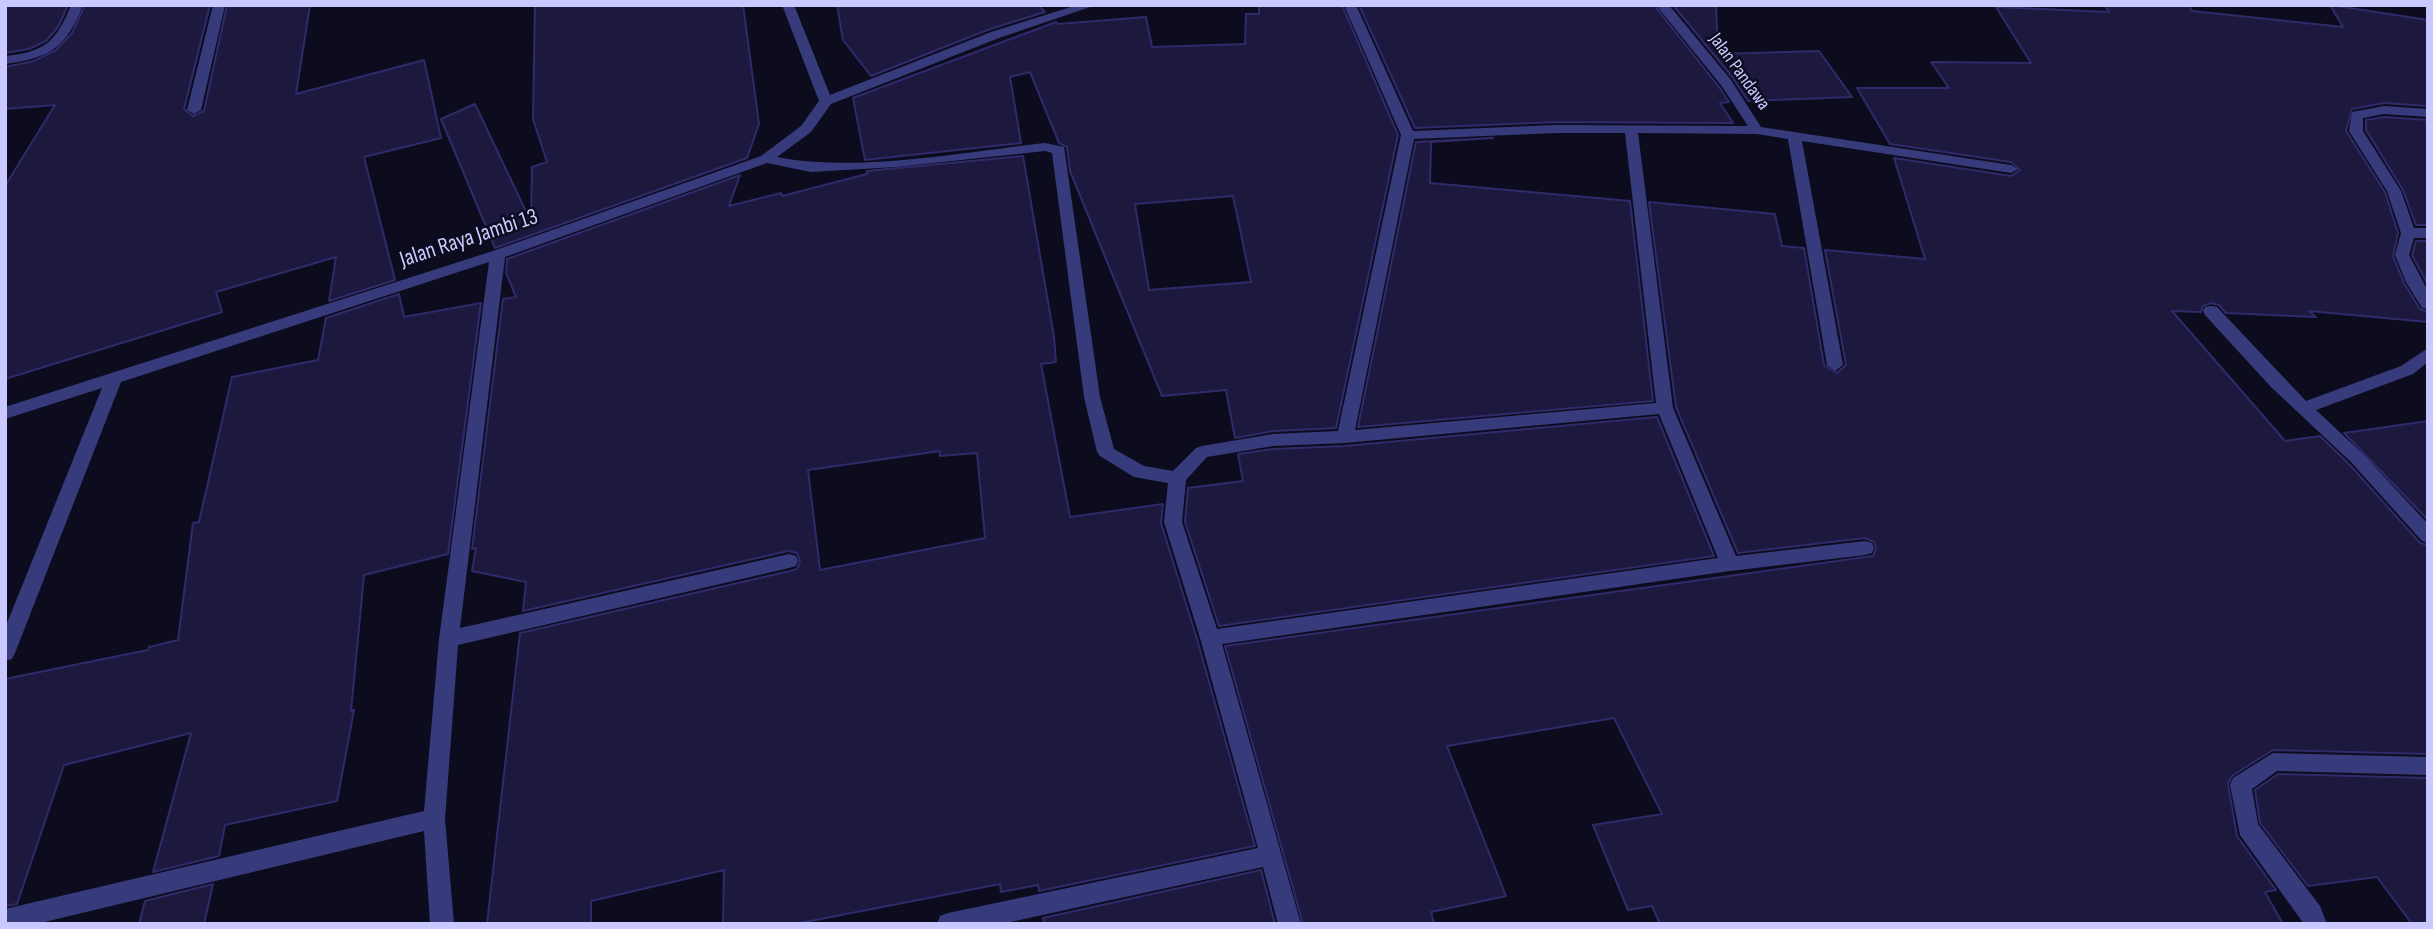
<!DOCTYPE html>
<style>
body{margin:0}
#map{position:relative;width:2433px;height:929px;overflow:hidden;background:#0d0c1e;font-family:"Sofia Sans Condensed",sans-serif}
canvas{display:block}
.frame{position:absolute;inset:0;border:7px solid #c9c9ff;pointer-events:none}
</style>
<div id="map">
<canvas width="2433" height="929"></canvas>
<div class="frame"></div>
</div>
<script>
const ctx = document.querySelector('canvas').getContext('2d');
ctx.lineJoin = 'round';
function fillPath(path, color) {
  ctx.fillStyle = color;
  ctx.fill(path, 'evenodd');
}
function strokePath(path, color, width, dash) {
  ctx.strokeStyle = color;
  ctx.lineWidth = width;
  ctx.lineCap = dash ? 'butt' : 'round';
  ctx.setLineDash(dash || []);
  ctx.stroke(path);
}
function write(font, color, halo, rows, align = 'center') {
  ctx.font = font + ' "Sofia Sans Condensed",sans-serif';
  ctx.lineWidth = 5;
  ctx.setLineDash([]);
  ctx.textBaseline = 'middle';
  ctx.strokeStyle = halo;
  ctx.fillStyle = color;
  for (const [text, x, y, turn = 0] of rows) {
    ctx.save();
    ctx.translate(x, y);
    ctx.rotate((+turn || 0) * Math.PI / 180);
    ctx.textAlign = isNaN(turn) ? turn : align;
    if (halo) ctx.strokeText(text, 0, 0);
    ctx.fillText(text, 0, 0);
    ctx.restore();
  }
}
const building = new Path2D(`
 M5,5h63l-10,22 -12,14 -17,8 -24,4z
 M85,5h125l-26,104 9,7 11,-5 23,-106h83l-14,89 128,-34 17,78 -77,19 31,123 -66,21 7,-44 -120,35 6,20 -217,67v-193l50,-81 -50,4v-42l29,-6 22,-11 16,-17z
 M535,5h208l16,119 -12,34 -252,90 -54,-129 34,-15 56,118 1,-55 15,-5 -14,-43z
 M837,5h201l7,7 -55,17 -119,47 -28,-36z
 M1259,5h83l56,130 -62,293 -63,3 -38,7 -9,-48 -64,6 -92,-225 -3,-24 -8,-4 -29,-71 -20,5 11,66 -156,17 -12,-62 203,-76 2,2 88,-7 6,30 93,-3 1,-30h13zM1233,196l18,86 -102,8 -14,-86z
 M1359,5h295l65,82 10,15 -9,1 13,20 -177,-1 -141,6z
 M1673,5h43l2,49 101,-3 33,46 -104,4 -15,-23z
 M2105,5h84l3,6 151,16 -13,-22 98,15v86l-44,-3 -32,6 -6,22 39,61 13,41 -5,23 11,27 16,26 8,3v10l-119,-11 7,6 -90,-4 -7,-8 -8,-2 -8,3 -2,6 -29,-1 113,130 35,-5 29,28 71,79 8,2v209l-155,-4 -41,26 -4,8 9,52 39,54 -11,2 18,32h-623l-8,-18 -24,4 -35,-85 69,-11 -48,-96 -167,28 59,150 -75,16 3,12h-131l-78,-278 648,-90 3,-7 -2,-7 -9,-4 -127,15 -62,-146 -27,-205 126,12 7,32 22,2 20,117 13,8 9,-8 -21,-115 100,9 -31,-101 117,18 9,-6 -9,-8 -121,-18 -33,-56h92l-18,-26 100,1 -35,-56 113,5z
 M2384,117l44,3v105h-12l-13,-35 -37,-60v-10z
 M1493,138l-62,4 -1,41 200,18 23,200 -295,26 58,-285z
 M1023,156l31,181 2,25 -15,2 29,153 93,-13 -2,19 36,116 58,207 -216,45 -1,-6 -37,7 -1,-8 -205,40h-72l1,-54 -133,31v23h-104l33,-291 270,-62 7,-2 3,-7 -3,-9 -9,-2 -265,60 3,-29 -54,-11 4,-23 -4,1 31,-250 13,-2 -10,-24 1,-14 233,-84 -11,31 52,-13 1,3 85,-22v-3zM940,451v5l37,-3 8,85 -165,32 -12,-100z
 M2416,241h12v44l-16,-30z
 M399,294l5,23 77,-14 -33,251 -84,21 -13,136 3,-1 -17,91 -112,24 -6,31 -66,16 38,-139 -127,32 -47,139 -12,2v-227l143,-29 1,-3 29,-7 15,-117 6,-1 33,-145 86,-17 8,-42z
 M1657,417l57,139 -495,70 -34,-104 3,-34 55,-7 -5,-27 35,-5 72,-3z
 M2428,421v99l-84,-87z
 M2278,774l150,4v146h-16l-35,-47 -69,9 -48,-63 -5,-33z
 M1261,870l14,54h-231l-1,-6z
 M213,884l-9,40h-65l6,-23z`);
fillPath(building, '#1c183e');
strokePath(building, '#302a6a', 2);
fillPath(new Path2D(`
 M71,5h12c-17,43 -33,53 -78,59v-8c40,-4 51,-14 66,-51z
 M213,5h12l-24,105 -7,4 -7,-4z
 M782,5h12l36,90 161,-63 86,-27h19l-97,33 -168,66 -20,28 -34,25c81,16 186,-5 268,-14l19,4 36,250 14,52 30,17 29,5 23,-23 6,-2 71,-12 65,-3 63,-296 -57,-130h12l57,126 143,-6 192,1 -27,-41 -65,-80h13l62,75 30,47 250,38 7,4 -7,4 -209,-32 41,224 -8,6 -8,-6 -39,-226 -31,-5 -119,-1 35,275 63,148 129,-15 7,2 2,5 -2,5 -7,2 -135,16 -508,73 79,280h-23l-15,-57 -262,57h-64l3,-8 8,-3 310,-65 -58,-210 -36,-116 4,-39 -34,-6 -34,-21 -3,-4 -13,-55 -32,-244 -7,-2 -149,16 -85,5 -44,-9 -262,94 -45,371 329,-74 7,2 2,5 -2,5 -7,2 -331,77 -13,174 9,105h-24l-6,-93 -388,93h-31v-15l419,-98 15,-172 50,-377 -368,120 -106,271 -3,6 -7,2v-33l97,-240 -97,31v-12l488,-156 268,-95 40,-30 18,-25zM1556,133h69l31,270 -301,27 59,-291zM1659,414l59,144 -501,71 -35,-107 4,-42 21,-23 66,-11 72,-3z
 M2384,106l44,3v8l-44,-3 -21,4v13l38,60 13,37h14v10h-14l-5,17 19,36v18l-6,-1 -16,-26 -11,-27 6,-22 -14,-42 -38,-60 3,-19z
 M2211,306l6,1 89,94 95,-35 27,-18v14l-15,12 -97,36 47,44 65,70v19l-6,-2 -71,-79 -80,-75 -66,-72 -2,-4 2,-4z
 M2273,753l155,4v18l-151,-4 -25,18 6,35 62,82 7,18h-23l-64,-89 -10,-50 3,-7z`), '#373b7c');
write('19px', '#c9c9ff', '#0d0c1e', [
 ["Jalan Pandawa",1739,72,54]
]);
write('23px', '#c9c9ff', '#0d0c1e', [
 ["Jalan Raya Jambi 13",469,239,-18]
]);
</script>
